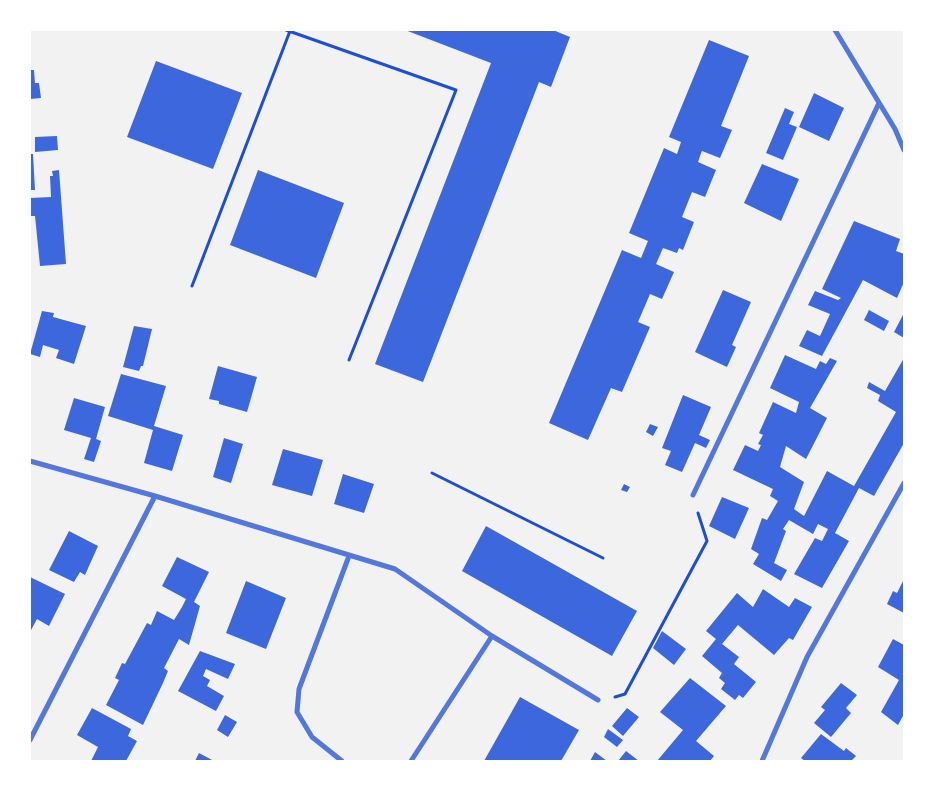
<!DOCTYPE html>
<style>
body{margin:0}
#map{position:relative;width:934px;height:791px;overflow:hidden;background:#f2f2f2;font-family:Inter,sans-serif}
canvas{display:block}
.frame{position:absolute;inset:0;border:31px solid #fff;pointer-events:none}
</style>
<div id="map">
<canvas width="934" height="791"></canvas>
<div class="frame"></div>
</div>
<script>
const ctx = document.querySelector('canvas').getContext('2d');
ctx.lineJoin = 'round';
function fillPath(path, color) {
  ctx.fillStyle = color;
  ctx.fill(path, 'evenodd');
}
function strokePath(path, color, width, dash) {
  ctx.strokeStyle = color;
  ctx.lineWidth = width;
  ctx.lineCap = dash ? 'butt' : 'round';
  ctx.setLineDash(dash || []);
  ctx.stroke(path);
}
fillPath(new Path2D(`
 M405,30h148l17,7 -19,50 -12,-5 -116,300 -48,-18 116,-301z
 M709,40l40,16 -28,70 11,4 -12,28 -18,-7 -2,5 -2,6 18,8 -11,27 -13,-5 -10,25 12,5 -11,28 -4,-2 -2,5 -14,-5 -7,16 18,8 -12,27 -12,-5 -12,28 12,5 -28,65 -11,-4 -23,52 -39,-17 73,-173 19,8 7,-17 -19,-8 35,-85 13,6 4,-12 -12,-5z
 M156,61l86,32 -29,76 -86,-32z
 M30,70h4l1,13h4l2,15 -11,1z
 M814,93l30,15 -15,33 -30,-14z
 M785,108l9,4 -5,12 8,3 -14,33 -17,-7z
 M57,136l1,14 -23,2v-15z
 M30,154h3l2,36h-5z
 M762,164l37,15 -18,42 -37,-18z
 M59,170l7,94 -26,2 -5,-50h-5v-18l21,-1 -1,-21h3l-1,-5z
 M258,170l86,33 -28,75 -86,-33z
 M854,221l46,18 -4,12 8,3v28l-7,16 -34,-18 -41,76 -23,-10 8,-16 13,6 10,-22 -22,-9 7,-14 23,9 3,-2 -19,-9z
 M723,290l28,12 -19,43 4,2 -9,20 -32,-15z
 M869,310l20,11 -5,10 -20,-11z
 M42,311l12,2 -1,4 33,9 -12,38 -18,-6 3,-8 -16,-5 -3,12 -10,-3z
 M904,313v25l-10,-6z
 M134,326l18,3 -9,37h-2l-2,5 -16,-4z
 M785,355l31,14 4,-8 6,3 4,-6 7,3 -27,47 17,10 -21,41 -20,-13 -6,21 24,15 -10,27 10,7 23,-45 27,15 42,-74 -18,-11 2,-6 -13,-7 2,-6 16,9 19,-33v85l-30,53 -15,-8 -24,45 14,8 -27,47 -28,-14 21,-36 7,3 6,-12 -10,-5 -5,10 -24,-14 -6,9 3,2 -12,32 13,7 -6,11 -28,-17 6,-10 -8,-5 11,-31 5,2 11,-19 -8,-5 3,-7 -40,-19 12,-25 13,6 3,-6 -3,-1 5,-9 -4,-2 14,-31 23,11 3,-11 -29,-14z
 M218,366l39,11 -10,35 -28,-8v-3l-10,-2z
 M121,374l45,12 -12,40 29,9 -11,36 -28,-8 9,-33 -45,-14z
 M683,395l28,12 -12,28 11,5 -4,8 -11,-5 -13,29 -17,-7 6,-14 -9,-3z
 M74,398l31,9 -9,32 5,2 -7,21 -10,-3 7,-21 -27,-8z
 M650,424l8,3 -5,9 -7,-4z
 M224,438l19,6 -12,39 -18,-6z
 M283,449l40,11 -11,36 -40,-11z
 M343,474l31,10 -10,29 -30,-9z
 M624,484l6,3 -3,5 -6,-2z
 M722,497l27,11 -14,31 -26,-13z
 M486,526l151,85 -25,45 -150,-85z
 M69,531l29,15 -13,29 -5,-3 -6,10 -25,-12z
 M177,557l32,15 -15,30 6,4 -11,39 -10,-6 -15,29 4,3 -5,12 -20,42 -37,-20 13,-25 -4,-2 7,-15 3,1 22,-41 4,2 6,-14 17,9 8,-13 4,-8 -24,-13z
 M30,577l35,17 -16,32 -12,-7 -7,13z
 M904,579v34l-17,-9 6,-13 4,2z
 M246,581l40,17 -20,51 -40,-16z
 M763,589l26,18 6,-9 17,9 -19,33 -4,-2 -15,17 -36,-30 -16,19 17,13 -5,7 22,18 -13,16 -4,-3 -4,5 -14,-11 4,-6 -6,-5 3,-5 -20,-17 14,-17 -10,-8 31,-38 16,14z
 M662,631l24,18 -12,16 -21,-17z
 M893,639l11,6v69l-6,11 -17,-13 18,-32 -21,-13z
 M200,651l35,13 -7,15 -22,-10 -3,7 7,4 -3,6 17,10 -8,15 -38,-20z
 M690,678l36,28 -30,35 18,15 -4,5h-53l26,-31 -23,-18z
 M841,683l16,12 -11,13 5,5 -20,24 -17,-14 11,-13 -4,-3z
 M520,697l59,33 -18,31h-77z
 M92,708l39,21 -3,7 9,5 -11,20h-35l7,-14 -21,-12z
 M627,708l12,9 -16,19 -11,-10z
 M225,715l12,7 -9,15 -11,-7z
 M608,729l15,11 -6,7 -13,-10z
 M821,734l23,17 2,-3 10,8 -5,5h-46l-4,-3z
 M626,751l13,10h-21z
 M595,752l12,9h-17z
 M199,753l15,8h-19z`), '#3d67dc');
strokePath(new Path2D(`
 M286,30l170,60 -107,270
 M192,286l98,-255
 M432,473l171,85
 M615,697l10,-3 82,-153 -9,-28`), '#1d4ed8', 3);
strokePath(new Path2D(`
 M835,30l60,99 9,21
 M30,461l125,35 240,73 97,67 -81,125
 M693,495l186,-392
 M492,636l106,64
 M30,740l125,-244
 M342,761l-30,-24 -15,-25 2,-23 50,-133
 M762,761l45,-104 97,-174`), '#5277de', 5);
</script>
